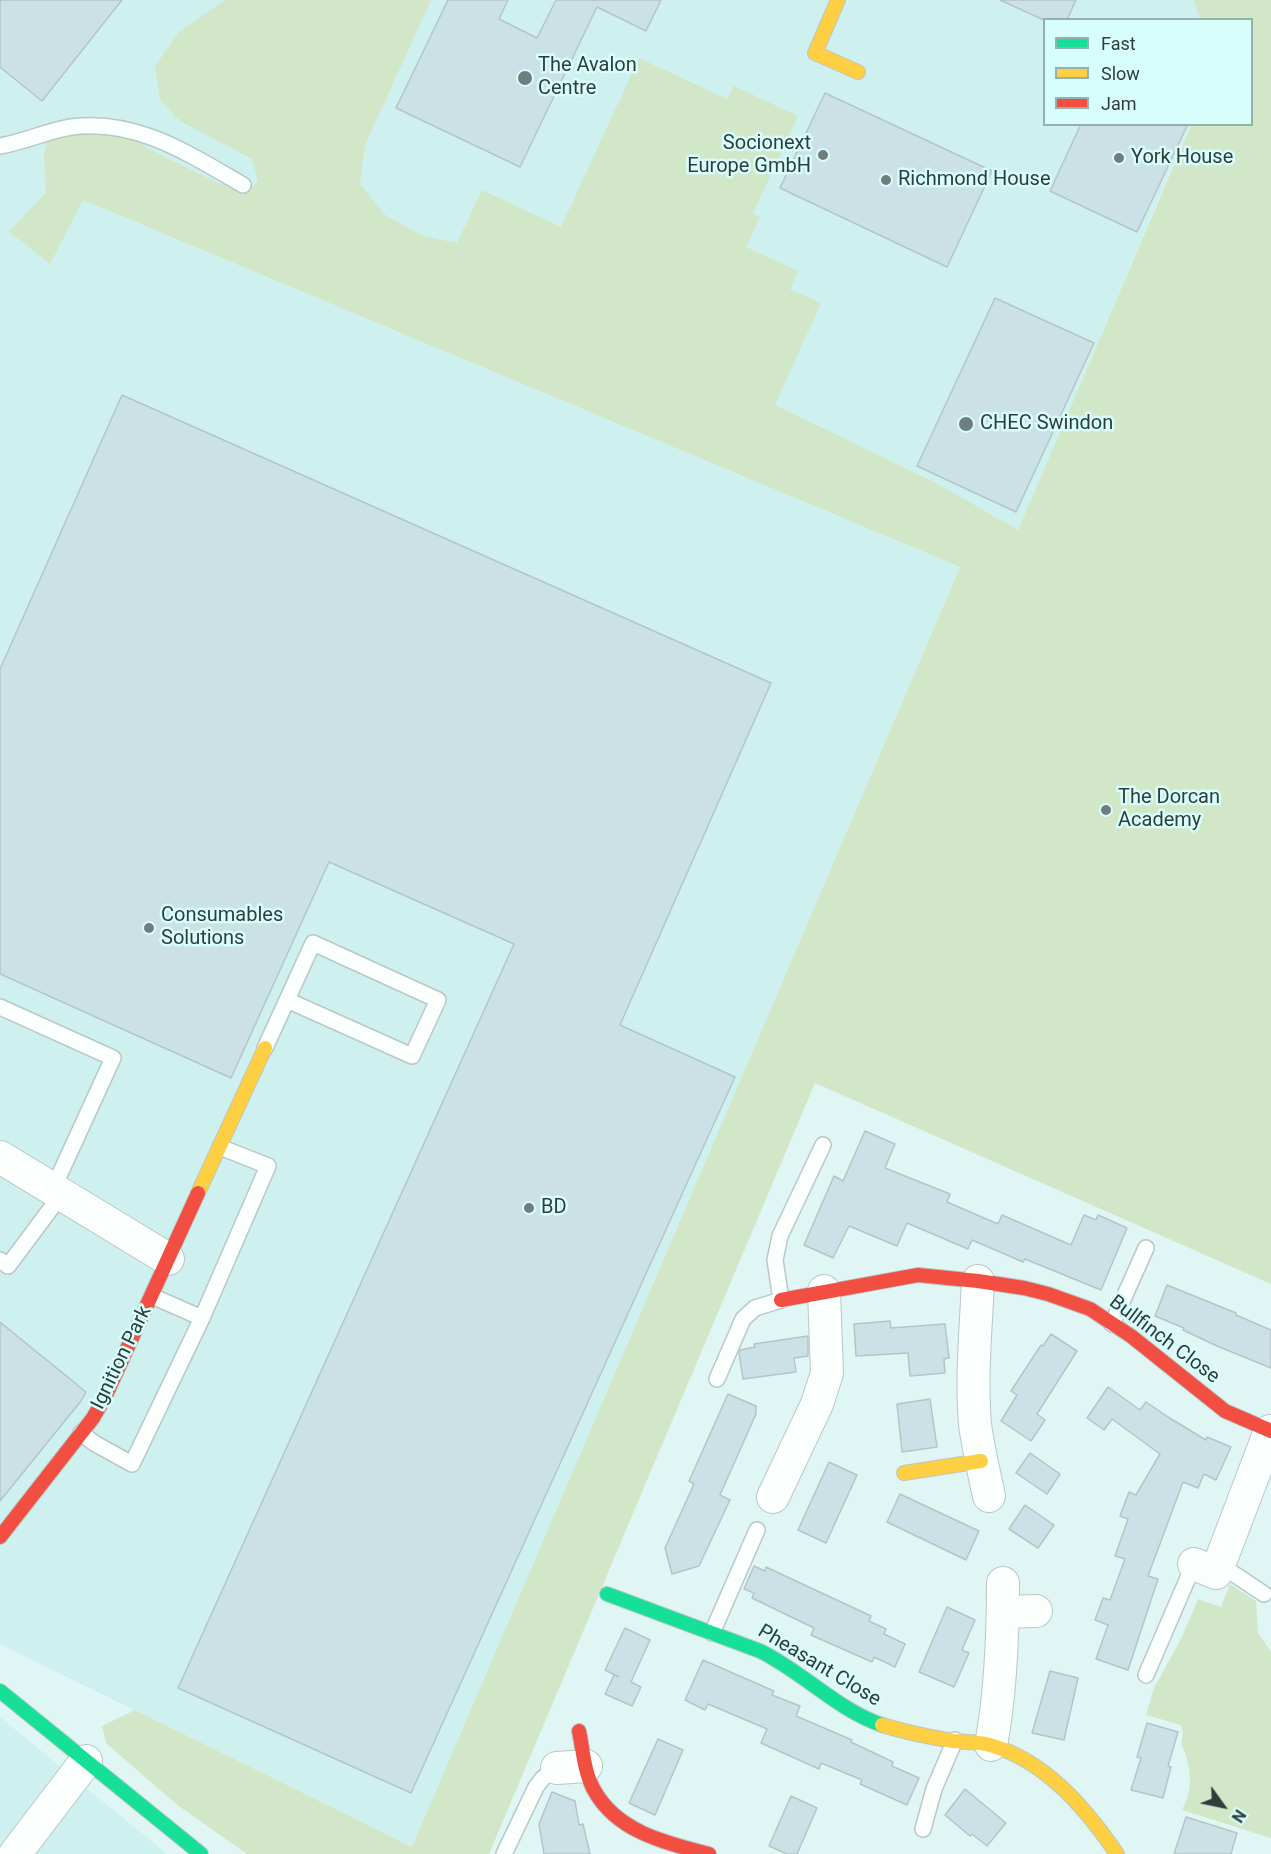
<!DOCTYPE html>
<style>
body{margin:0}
#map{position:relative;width:1271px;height:1854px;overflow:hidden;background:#e0f6f4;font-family:Roboto,sans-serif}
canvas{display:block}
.legend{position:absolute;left:1043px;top:18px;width:210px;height:108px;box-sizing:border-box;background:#d8fefc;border:2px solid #94b1b0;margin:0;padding:8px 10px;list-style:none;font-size:18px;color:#2f3e3d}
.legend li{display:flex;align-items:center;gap:12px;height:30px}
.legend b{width:30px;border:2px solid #94b1b0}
.north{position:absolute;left:1193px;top:1776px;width:60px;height:60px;-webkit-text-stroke:4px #d8fefc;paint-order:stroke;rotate:123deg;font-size:16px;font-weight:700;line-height:24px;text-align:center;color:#2f3e3d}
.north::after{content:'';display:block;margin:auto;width:21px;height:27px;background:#2f3e3d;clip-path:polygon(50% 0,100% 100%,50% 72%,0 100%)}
</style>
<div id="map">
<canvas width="1271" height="1854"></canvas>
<ul class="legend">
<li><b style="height:8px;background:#16e098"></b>Fast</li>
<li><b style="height:8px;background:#ffcf43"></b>Slow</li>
<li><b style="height:8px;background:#f24e42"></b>Jam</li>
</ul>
<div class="north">N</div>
</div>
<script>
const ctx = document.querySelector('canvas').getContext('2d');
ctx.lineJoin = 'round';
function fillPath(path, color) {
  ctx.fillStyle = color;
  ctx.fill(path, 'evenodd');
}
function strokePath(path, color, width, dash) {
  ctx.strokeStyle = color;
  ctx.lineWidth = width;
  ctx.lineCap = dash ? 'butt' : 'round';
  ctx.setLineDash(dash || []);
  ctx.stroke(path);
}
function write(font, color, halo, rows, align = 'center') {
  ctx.font = font + ' Roboto,sans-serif';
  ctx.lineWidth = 5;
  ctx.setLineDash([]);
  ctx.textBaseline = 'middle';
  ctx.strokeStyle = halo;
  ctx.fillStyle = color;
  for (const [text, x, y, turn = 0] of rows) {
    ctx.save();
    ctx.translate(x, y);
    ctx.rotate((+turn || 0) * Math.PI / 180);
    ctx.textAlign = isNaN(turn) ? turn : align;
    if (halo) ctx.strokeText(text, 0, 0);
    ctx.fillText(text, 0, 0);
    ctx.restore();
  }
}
fillPath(new Path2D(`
 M0,0h1243l-8,19 -191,1v104l146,1 -183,432 -924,-357 877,367 -548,1280 -412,-203z
 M0,1717l167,137h-167z`), '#cef1ef');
fillPath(new Path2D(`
 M225,0h206l-66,145 -5,39 25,31 38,21 34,7 25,-53 79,37 78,-169 88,41 7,-13 64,30 -45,97 7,4 -14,30 52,24 -8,18 31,14 -46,102 161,78 82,47 173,-405 61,-1v-104l-52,-1 -6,-19h77v1284l-456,-201 -326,771h-242l-71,-50 -70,-61 -4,-17 33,-16 277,137 548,-1280 -877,-367 -33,64 -41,-33 37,-38 -2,-38 3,-14 19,-23 29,2 74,39 74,36 15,-14 -6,-22 -72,-38 -20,-21 -5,-34 25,-35z
 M1230,1584l26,17 2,32 13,19v186l-89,-28c12,-22 9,-45 -1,-67l2,-10 -2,-8 -35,-10 8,-27 27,-49 17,-40 23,8z`), '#d1e7c7');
const building = new Path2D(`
 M0,0h122l-80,101 -42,-34z
 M448,0h60l-9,19 38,19 19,-38h105l-15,31 -49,-24 -77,160 -124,-59z
 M1000,0h76l-9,20h-23z
 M825,93l167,78 -45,96 -167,-79z
 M1081,124h107l-51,108 -87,-41z
 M995,298l99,45 -78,169 -99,-46z
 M122,395l649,288 -151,342 115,52 -324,716 -233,-105 336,-744 -185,-82 -98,216 -231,-104v-305z
 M865,1131l30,13 -10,24 65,26 -3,8 51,22 4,-9 69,30 13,-30 12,5 2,-5 29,13 -26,62 -76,-31 -2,3 -51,-22 -4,9 -61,-26 -10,23 -48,-20 -16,32 -29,-13 30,-69 9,5z
 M1167,1285l69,28v2l35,15v38l-54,-22 -34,-16 1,-2 -29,-12z
 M890,1321l1,7 54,-4 4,34 -5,1 1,14 -35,3 -2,-23 -52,3 -2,-32z
 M0,1322l86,70 -5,9 -81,100z
 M1051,1334l26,17 -40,63 8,6 -14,21 -30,-20 16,-26 -6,-4 30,-46 2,1z
 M808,1336v20l-14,2 2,14 -53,7 -4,-26 1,-3 15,-3 -1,-3z
 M1108,1387l32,23 6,-8 22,15 38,23 1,-3 24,10 -15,33 -12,-6 -6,14 -15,-6 -35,94 10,3 -30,91 -32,-11 12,-34 -13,-5 8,-22 7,2 15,-41 -10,-3 13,-37 -8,-3 9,-24 7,3 24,-41 -48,-35 -8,11 -17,-12z
 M728,1394l28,12v8l-36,81 10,5 -31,66 -27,8 -7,-26 29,-64 -5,-3z
 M930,1399l7,48 -35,5 -5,-48z
 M1030,1453l30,21 -13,20 -31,-21z
 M829,1462l28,13 -31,68 -28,-13z
 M900,1494l79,37 -13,29 -79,-38z
 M1025,1505l29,20 -16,23 -29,-19z
 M754,1566l11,5 1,-4 105,49 -2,5 17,8 -2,5 21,10 -10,23 -21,-10 -2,5 -61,-27 3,-7 -62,-30 2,-5 -10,-4z
 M947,1607l28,13 -13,30 7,3 -15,34 -35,-15z
 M625,1628l25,12 -19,42 10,5 -9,19 -27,-12 9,-19 5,2 -14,-7z
 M703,1660l71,31 -2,4 28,11 -4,10 56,24 -1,2 42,20 -1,4 27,12 -12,27 -47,-21 2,-4 -41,-17 -2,6 -58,-26 6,-14 -59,-25 -3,6 -20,-10z
 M1050,1671l28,7 -14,62 -32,-7z
 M1147,1723l31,9 -10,34 3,1 -8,31 -32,-8 10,-32 -4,-1z
 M658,1739l25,11 -28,65 -26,-12z
 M965,1789l41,34 -19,23 -15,-12 -2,2 -25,-21z
 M552,1792l23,9 4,24 4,-1 7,30h-46l-5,-30z
 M791,1796l26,12 -20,46h-10l-18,-8z
 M1186,1817l51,16 -6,21h-57z`);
fillPath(building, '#cbe1e6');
strokePath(building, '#b5c5c7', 1.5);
const lane = new Path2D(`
 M0,146c24,-4 47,-15 71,-19 65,-9 118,27 172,58
 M0,1007l113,51 -60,131
 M265,1048l48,-105 125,57 -26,56 -125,-56
 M0,1260l8,6 53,-71
 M152,1296l50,22 66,-152 -48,-19
 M1112,1324l34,-76
 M717,1379l26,-60 12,-11 26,-8 -6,-40 5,-24 43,-91
 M81,1433l13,10 38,21 70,-146
 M1219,1564l45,30
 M712,1633l45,-103
 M1146,1675l48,-111
 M923,1829l11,-40 21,-49
 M504,1854l32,-67 7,-9 14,-10`);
const street = new Path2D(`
 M0,1157l168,102
 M978,1281c-2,47 -7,95 -3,143 3,24 9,48 14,72
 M773,1497l44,-93 10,-31 -3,-82
 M1194,1564l22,9 54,-142
 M1003,1612l33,-1
 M991,1745c10,-54 12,-107 12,-162
 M557,1768l29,-2
 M15,1854l71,-93`);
const fast = new Path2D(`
 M607,1594l153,57c43,21 76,58 122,74
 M0,1691l201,163`);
const slow = new Path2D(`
 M838,0l-23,53 43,19
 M198,1193l67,-145
 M904,1473l77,-12
 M882,1725c23,7 47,12 71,16 11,1 22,1 33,3 57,14 99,63 131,110`);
const jam = new Path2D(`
 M781,1300l137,-25 60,6 46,7 24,6 42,15 41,27 94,75 46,20
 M0,1537l93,-119 12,-21 93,-204
 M579,1731c4,19 5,41 15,59 23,42 72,53 115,64`);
strokePath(lane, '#b8c8c7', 18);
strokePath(street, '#b8c8c7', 34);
strokePath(fast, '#b8c8c7', 16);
strokePath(slow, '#b8c8c7', 16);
strokePath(jam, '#b8c8c7', 16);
strokePath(lane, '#fafefd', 15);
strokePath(street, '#fafefd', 32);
strokePath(fast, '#16e098', 14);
strokePath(slow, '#ffcf43', 14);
strokePath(jam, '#f24e42', 14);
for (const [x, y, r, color] of [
 [525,78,8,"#6d7e7d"],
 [823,155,6,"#6d7e7d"],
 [1119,158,6,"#6d7e7d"],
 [886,180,6,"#6d7e7d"],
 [966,424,8,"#6d7e7d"],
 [1106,810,6,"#6d7e7d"],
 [149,928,6,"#6d7e7d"],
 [529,1208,6,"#6d7e7d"]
]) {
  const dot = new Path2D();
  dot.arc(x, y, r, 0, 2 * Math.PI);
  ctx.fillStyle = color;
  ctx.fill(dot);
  strokePath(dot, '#d8fefc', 2);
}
write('20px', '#2f3e3d', '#d8fefc', [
 ["The Avalon",538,66],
 ["Centre",538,89],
 ["Socionext",811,144,"right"],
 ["Europe GmbH",811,167,"right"],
 ["York House",1131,158],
 ["Richmond House",898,180],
 ["CHEC Swindon",980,424],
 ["The Dorcan",1118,798],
 ["Academy",1118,821],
 ["Consumables",161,916],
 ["Solutions",161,939],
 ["BD",541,1208]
], 'left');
write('20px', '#2f3e3d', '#d8fefc', [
 ["Bullfinch Close",1164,1340,37],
 ["Ignition Park",122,1358,-64],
 ["Pheasant Close",819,1666,31]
]);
</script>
